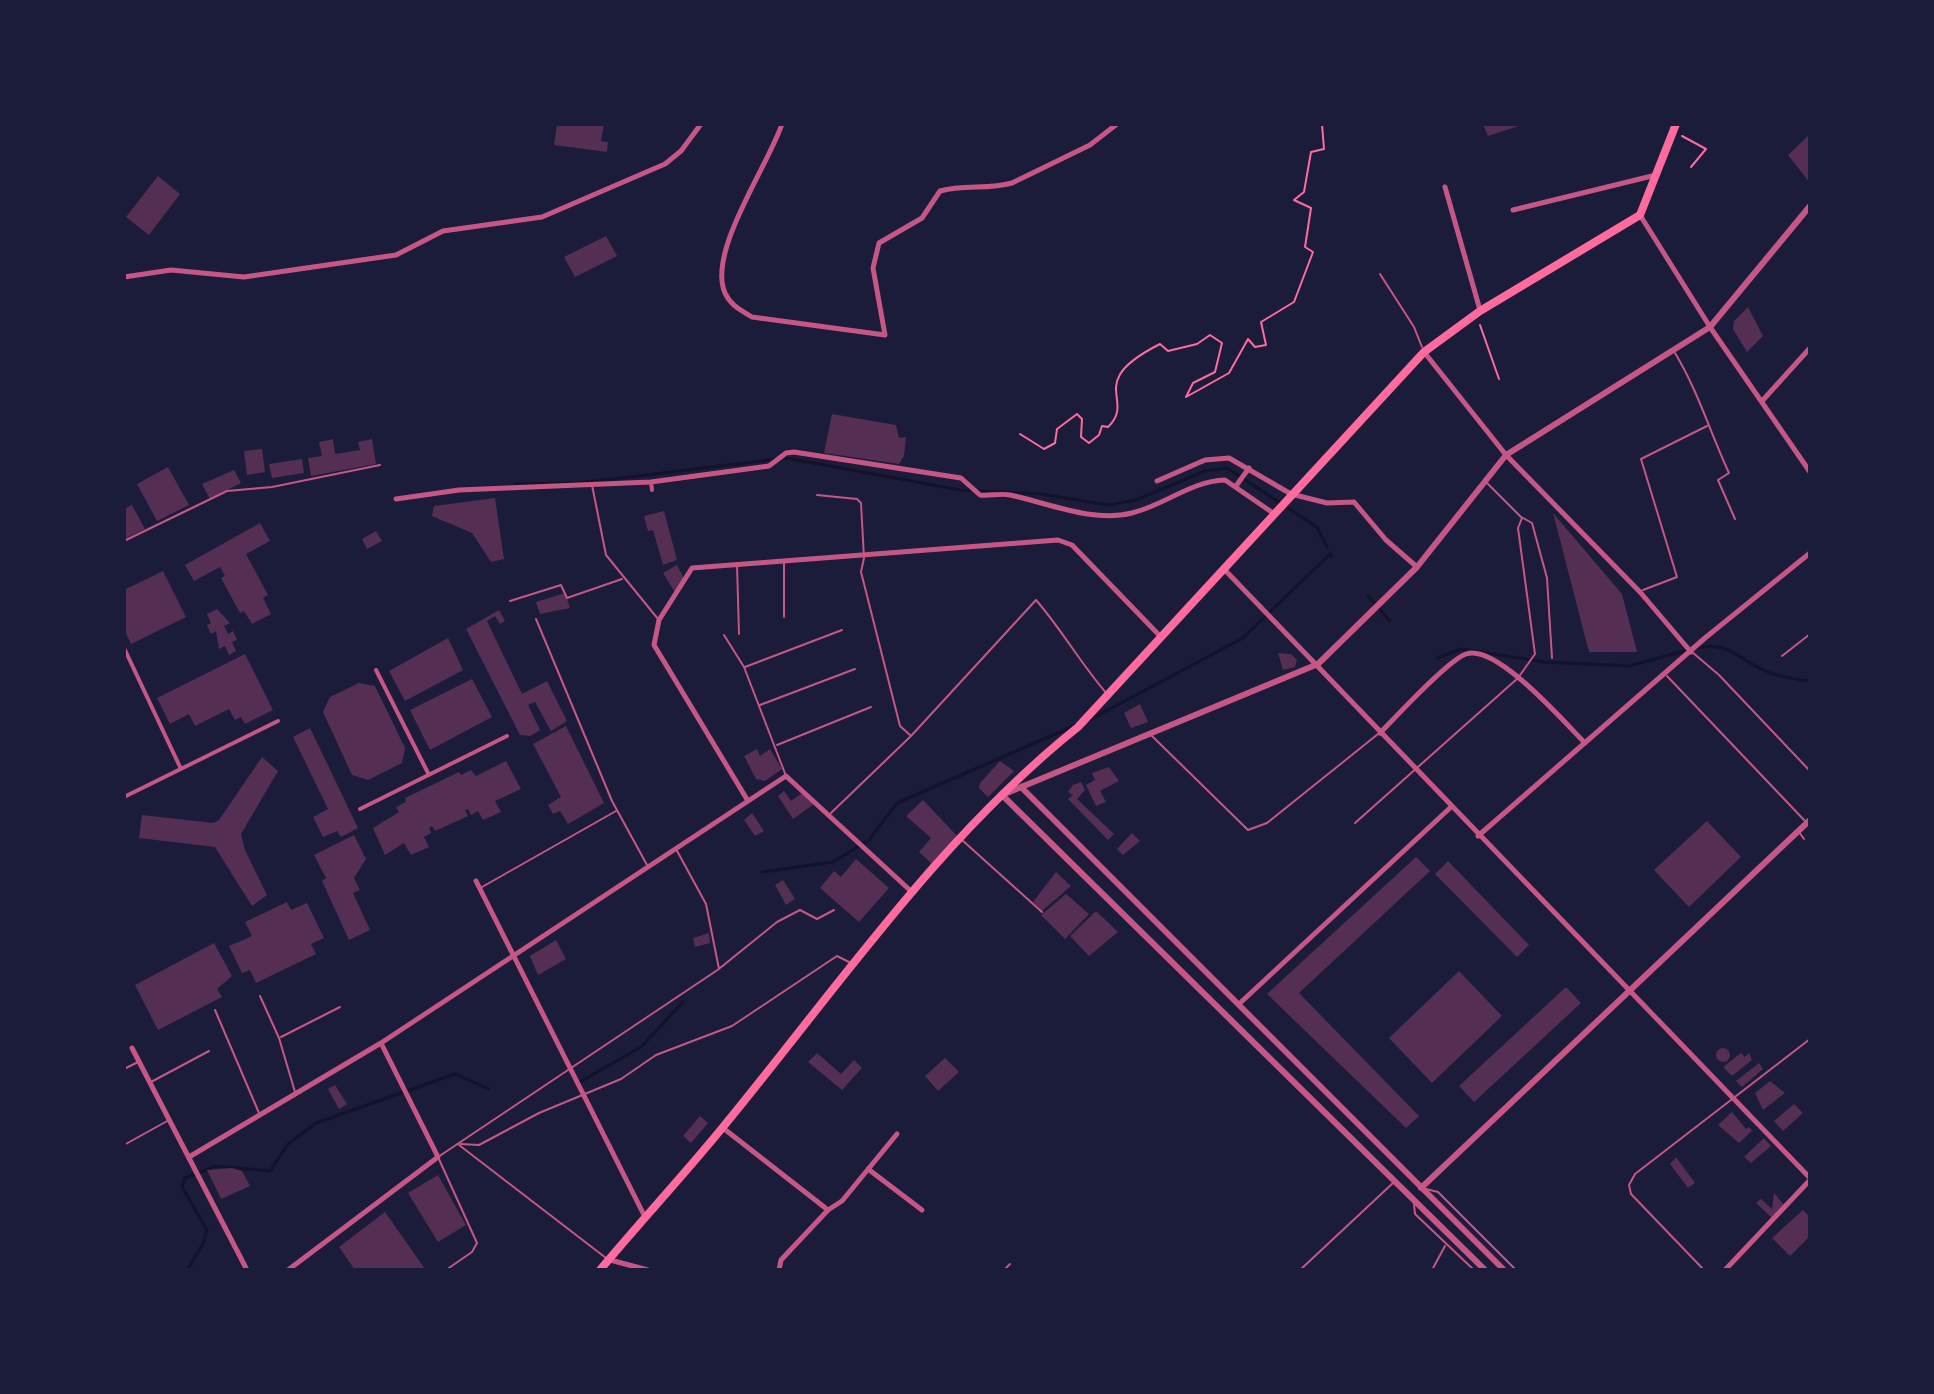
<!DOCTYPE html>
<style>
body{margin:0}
#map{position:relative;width:1934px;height:1394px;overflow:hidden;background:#1b1b3a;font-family:"Alegreya Sans",sans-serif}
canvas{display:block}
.frame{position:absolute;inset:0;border:126px solid #1b1b3a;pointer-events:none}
</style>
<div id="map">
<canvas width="1934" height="1394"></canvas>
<div class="frame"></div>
</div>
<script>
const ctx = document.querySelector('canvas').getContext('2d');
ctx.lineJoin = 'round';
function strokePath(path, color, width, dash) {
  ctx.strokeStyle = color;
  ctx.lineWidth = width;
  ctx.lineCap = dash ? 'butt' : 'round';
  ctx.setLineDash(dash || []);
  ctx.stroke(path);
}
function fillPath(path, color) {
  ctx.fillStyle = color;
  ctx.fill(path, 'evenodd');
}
strokePath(new Path2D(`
 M515,484l65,-1 206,-25 174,32 81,4 68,11 27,-5 69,-29 22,-3 90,59 10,20
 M1368,596l22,25
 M1695,648c35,-8 43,12 71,23 12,6 30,8 44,10
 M1437,658l24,-9 84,13 84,4 59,-16
 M1091,719l152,-81 87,-84 1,3
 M762,872l71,-10 36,-22 28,-37 179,-78
 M580,1082l61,-35 42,-45
 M187,1270l17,-28 3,-12 -25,-43 3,-9 31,-12 54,5 18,-27 28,-21 139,-49 34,15`), '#12122b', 3);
fillPath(new Path2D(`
 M557,124h47l-3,17 7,1 -1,10 -53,-7z
 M1483,124h39v1l-34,11z
 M1810,134v49l-22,-28z
 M158,176l22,18 -31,41 -23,-18z
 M606,236l11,20 -42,21 -11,-20z
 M1748,307l15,29 -16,16 -14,-23 1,-8z
 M832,414l64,11 3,13 7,-1 -2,19 -5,8 -75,-11z
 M333,439l2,15 25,-4 -2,-8 14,-3 4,25 -65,12 -3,-18 14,-2 -3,-14z
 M262,449l3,23 -18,3 -3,-24z
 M302,459l2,14 -32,5 -3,-14z
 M168,467l21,38 -32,16 -20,-37z
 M234,470l7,13 -31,16 -8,-15z
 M495,498l9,61 -13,3 -19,-29 -40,-17 2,-10z
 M132,505l13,24 -21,10v-30z
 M664,511l13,49 -14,5 -10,-35 -5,1 -4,-15z
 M1553,513l69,81 15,58h-48z
 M260,523l10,18 -24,13 22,41 -5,3 8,16 -19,10 -8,-13 -4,2 -19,-35 4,-2 -5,-9 -26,14 -9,-16z
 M376,531l6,10 -15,8 -5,-10z
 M677,565l8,15 -9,14 -13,-21z
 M163,571l23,46 -55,27 -7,-15v-39z
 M565,593l5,15 -30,6 -4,-12z
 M217,609l13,14 -6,3 4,8 5,-3 4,9 -5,2 4,9 -7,4 -4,-9 -6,3 -3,-18 -5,3 -4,-9 4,-2 -4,-9z
 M499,610l6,11 -5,3 -5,-8 -8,5 35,73 25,-13 20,40 -16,10 -16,-29 -7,3 12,25 -10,6 -10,-1 -54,-106z
 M448,638l15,32 -58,31 -16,-30z
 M1278,653l13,1 6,6 -2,7 -12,3z
 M245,654l28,56 -28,14 -4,-7 -6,3 -6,-11 -34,17 -6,-12 -19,10 -13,-26z
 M472,679l20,38 -62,33 -20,-40z
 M359,683l16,3 30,62 -3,15 -34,17 -16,-5 -29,-63 7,-15z
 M1140,704l8,18 -17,6 -7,-15z
 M566,726l38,77 -36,21 -8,-13 -7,3 -5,-9 13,-8 -28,-53z
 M310,728l48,100 -17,9 -4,-6 -14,6 -10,-20 15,-8 -35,-72z
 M757,749l3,7 10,-7 12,20 -17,12 -9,-2 -12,-23z
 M262,757l16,14 -37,63 4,16 22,45 -15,11 -37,-59 -76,-9 3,-23 71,8 6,-3z
 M506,761l15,28 -26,12 6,11 -18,8 -5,-9 -7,4 -3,-6 -3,1 3,6 -33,15 -3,-5 -3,2 2,5 -7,4 5,10 -18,8 -7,-12 -19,12 -12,-27 26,-16 -3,-5 10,-5 -1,-4 54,-26 2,3 10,-5 5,6z
 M1000,761l14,10 -26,26 -9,-9 1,-5z
 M1109,767l10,14 -19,10 6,11 -10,4 -10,-21 9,-5 -3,-7z
 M1081,782l4,8 -8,9 37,35 -6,6 -40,-41 5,-4 -5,-3 5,-7z
 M784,791l7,10 11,-8 12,11 -21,15 -15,-23z
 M923,800l36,38 -26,27 -14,-13 12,-14 -25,-22z
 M752,813l12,18 -9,5 -11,-16z
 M1707,821l34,36 -52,50 -35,-37z
 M1132,833l8,8 -17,14 -6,-6z
 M354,835l12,24 -12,19 6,12 -7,3 17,37 -21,10 -27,-59 4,-3 -12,-23z
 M1416,857l14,14 -131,122 120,123 -13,12 -139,-134z
 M856,859l33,29 -30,34 -39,-34 14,-17 7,6z
 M1448,861l81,84 -12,12 -82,-83z
 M1056,872l15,14 -29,25 -9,-9z
 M783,880l12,19 -9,6 -11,-20z
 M1066,894l23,20 -24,25 -24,-24z
 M287,902l4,8 16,-7 17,35 -13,6 5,10 -60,29 -6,-13 -8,3 -13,-27 23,-10 -7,-14z
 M1096,911l22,21 -29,24 -19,-20z
 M709,933l1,10 -15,4 -2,-9z
 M556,940l10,19 -28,16 -8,-19z
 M214,943l18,33 -15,13 5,8 -64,33 -23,-45z
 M1459,971l43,45 -70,67 -43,-45z
 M1566,987l15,16 -107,99 -15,-16z
 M1716 1055a7 7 0 1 1 14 0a7 7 0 1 1-14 0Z
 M817,1053l24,21 13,-14 8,8 -20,22 -34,-28z
 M1741,1053l4,4 4,-4 3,7 -20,16 -9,-9z
 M945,1058l14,14 -21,19 -13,-15z
 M1759,1063l4,6 -21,18 -6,-6z
 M1770,1081l15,12 -22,17 -8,-17z
 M335,1085l12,19 -8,5 -11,-20z
 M1794,1104l9,9 -20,18 -9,-10z
 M1732,1112l14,17 3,-2 3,4 -13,12 -21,-18z
 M700,1116l8,7 -17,20 -8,-7z
 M1764,1138l7,8 -20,17 -7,-6z
 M1676,1157l19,26 -7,5 -18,-24z
 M232,1168l10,3 8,15 -29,13 -14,-29z
 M438,1175l28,50 -28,17 -30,-49z
 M1774,1193l10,12 -12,13 -16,-15 5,-4 11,10z
 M1803,1210l7,7v19l-20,20 -18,-18z
 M385,1212l40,57 -70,1 -16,-23z`), '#542f53');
strokePath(new Path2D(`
 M1682,136l24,13 -15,18
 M1480,325l19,54
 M1020,434l24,15 11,-6 2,-14 20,-15 5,5 -1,18 8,6 10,-8 3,-9 6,1c29,-28 -25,-44 52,-83l8,7 29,-7 13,-9 12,8 -7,29 -22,11 -7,14 43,-24 19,-34 7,8 11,-2 -5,-23 33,-20 19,-50 -8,-5 6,-39 -17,-8 10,-8 7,-40 13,-3 -2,-25`), '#ff6b9d', 2);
strokePath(new Path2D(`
 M1380,274l34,53 8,20
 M1675,353c23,38 35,79 54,120l-11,7 17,39
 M592,485l14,70 52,64
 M817,495l40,4 4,4 3,55 -3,14 39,154 10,9
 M1523,518l9,5 15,55 5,80
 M124,541l103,-50 45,-4 108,-22
 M737,565l2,69
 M1643,590l34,-13 -36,-118 66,-33
 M510,601l51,-16 6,13 55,-19
 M784,617v-54
 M536,619l76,182 35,64
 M724,635l20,32 42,109
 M1692,652l27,23 91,96
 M1782,656l28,-22
 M745,667l97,-37
 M1667,676l139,146
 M760,705l95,-36
 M1152,736l96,94 19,-7 111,-89
 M777,745l94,-38
 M831,813l80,-77 125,-136c26,30 45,64 71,94
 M1355,823l163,-145 17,-24 -17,-126 4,-10 -35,-35
 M1799,832l5,7
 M962,840l80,72
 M482,887l134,-76
 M720,968l57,-46 23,-12 17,9 17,-9
 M260,996l19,42 16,54
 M215,1010l44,103
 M281,1037l59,-30
 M124,1069l14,-7
 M151,1082l58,-31
 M461,1144l18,1 60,-32 82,-34 35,-24 76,-29 105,-70 14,7
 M124,1145l45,-25
 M459,1145l147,113
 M1426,1189l12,3 78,78
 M1414,1204l1,10 59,56
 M446,1270l26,-18 5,-9 -39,-86 281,-188 -13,-65 -30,-55
 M1004,1270l6,-6
 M1300,1270l93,-87
 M1432,1270l13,-24
 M1704,1270l-73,-76 -2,-9 6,-11 175,-135`), '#c65784', 2);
strokePath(new Path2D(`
 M651,482l1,8
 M124,648l57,121
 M376,670l53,105
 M124,797l154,-76
 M360,809l147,-73`), '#c65784', 4);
strokePath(new Path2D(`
 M782,124c-14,42 -75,128 -57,169 6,13 16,17 27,24l133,18 -12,-67 6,-25 43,-25 18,-27c24,-7 48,-1 72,-8l78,-38 27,-21
 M1445,187l35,123
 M1513,210l143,-35
 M1640,215l70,112 100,145
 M124,277l47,-7 73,7 152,-22 47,-24 99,-14 123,-53 16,-13 20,-27
 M1424,352l82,103 134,137 51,60
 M1763,400l47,-52
 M1157,481l48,-21 24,-2 62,36 36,9 27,-1 32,38 31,27
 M1236,486l13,-18
 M396,499l63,-9 192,-8 118,-16 17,-13 8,-1 167,26 19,17c10,1 21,-2 30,0 38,8 83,28 122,18 33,-8 59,-32 93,-33l48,33
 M1223,568l587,610
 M1380,733c16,-16 68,-73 86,-79 30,-11 98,68 119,89
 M748,801l-94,-156 5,-25 33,-52 366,-28 14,5 88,91
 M1478,836l227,-198 105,-85
 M476,881l169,336
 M1239,1004l212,-197
 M132,1048l115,222
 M723,1128l105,82
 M189,1157l192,-114 405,-267 127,117
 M868,1169l54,41
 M610,1260l38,10
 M288,1270l150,-113 -57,-114
 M779,1270l2,-10 47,-50 14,-9 55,-67
 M1725,1270l85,-90`), '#c65784', 5);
strokePath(new Path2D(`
 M1021,787l483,483
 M1421,1188l389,-368
 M1485,1270l-483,-475 316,-131 99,-97 89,-112 204,-128 100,-121`), '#c65784', 6);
strokePath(new Path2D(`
 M600,1270c40,-48 83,-94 123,-143 113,-137 215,-288 355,-400l346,-375 56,-41 160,-96 36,-91`), '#ff6b9d', 8);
</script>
